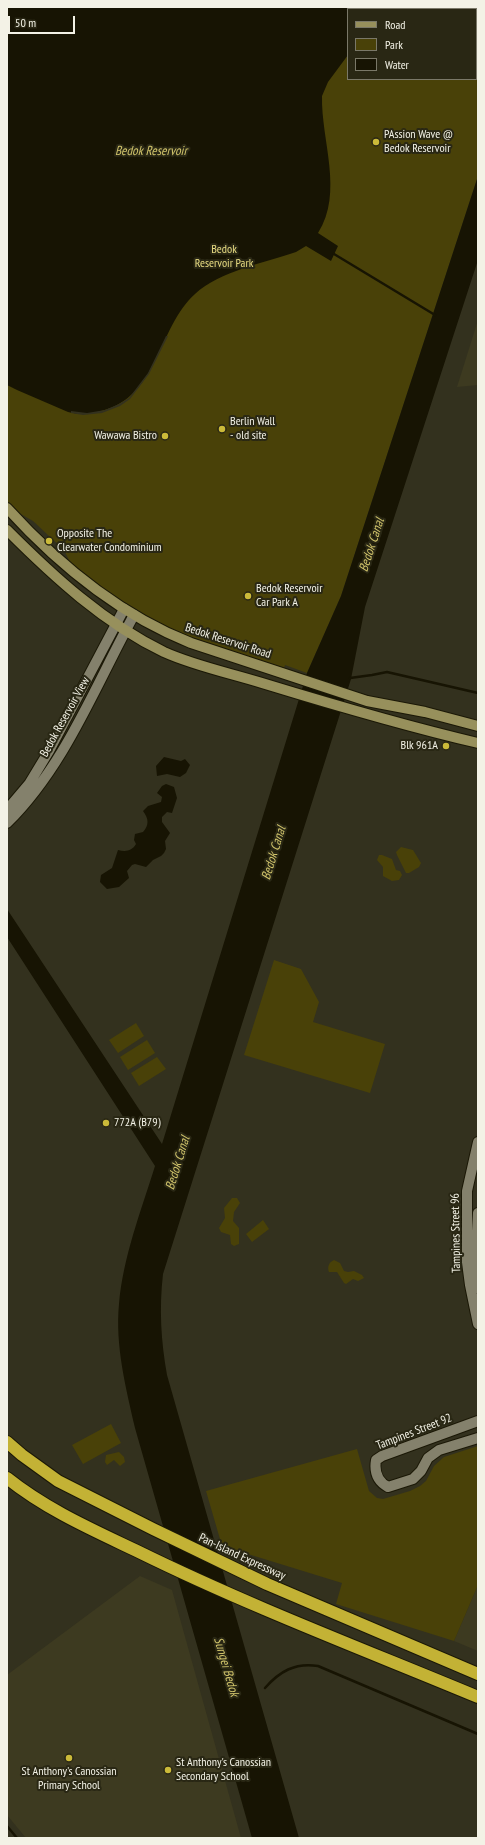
<!DOCTYPE html>
<style>
body{margin:0}
#map{position:relative;width:485px;height:1845px;overflow:hidden;background:#33311e;font-family:"PT Sans Narrow",sans-serif}
canvas{display:block}
.frame{position:absolute;inset:0;border:8px solid #f3f2e6;pointer-events:none}
.legend{position:absolute;left:347px;top:8px;width:130px;height:72px;box-sizing:border-box;background:#292714;border:1px solid #7a7868;margin:0;padding:5px 7px;list-style:none;font-size:12px;color:#f3f2e6}
.legend li{display:flex;align-items:center;gap:8px;height:20px}
.legend b{width:20px;border:1px solid #7a7868}
.scale{position:absolute;left:8px;top:16px;width:67px;height:18px;box-sizing:border-box;border:2px solid #f3f2e6;border-top:0;padding-left:5px;font-size:12px;line-height:14px;white-space:nowrap;color:#f3f2e6;-webkit-text-stroke:3px #292714;paint-order:stroke}
</style>
<div id="map">
<canvas width="485" height="1845"></canvas>
<div class="frame"></div>
<ul class="legend">
<li><b style="height:5px;background:#97905c"></b>Road</li>
<li><b style="height:11px;background:#494108"></b>Park</li>
<li><b style="height:11px;background:#171403"></b>Water</li>
</ul>
<div class="scale">50 m</div>
</div>
<script>
const ctx = document.querySelector('canvas').getContext('2d');
ctx.lineJoin = 'round';
function fillPath(path, color) {
  ctx.fillStyle = color;
  ctx.fill(path, 'evenodd');
}
function strokePath(path, color, width, dash) {
  ctx.strokeStyle = color;
  ctx.lineWidth = width;
  ctx.lineCap = dash ? 'butt' : 'round';
  ctx.setLineDash(dash || []);
  ctx.stroke(path);
}
function write(font, color, halo, rows, align = 'center') {
  ctx.font = font + ' "PT Sans Narrow",sans-serif';
  ctx.lineWidth = 4;
  ctx.setLineDash([]);
  ctx.textBaseline = 'middle';
  ctx.strokeStyle = halo;
  ctx.fillStyle = color;
  for (const [text, x, y, turn = 0] of rows) {
    ctx.save();
    ctx.translate(x, y);
    ctx.rotate((+turn || 0) * Math.PI / 180);
    ctx.textAlign = isNaN(turn) ? turn : align;
    if (halo) ctx.strokeText(text, 0, 0);
    ctx.fillText(text, 0, 0);
    ctx.restore();
  }
}
fillPath(new Path2D(`
 M478,320v65l-21,2z
 M140,1576l32,14 69,248h-215l-19,-23v-140z
 M478,1585v66l-24,-10z`), '#3d3a20');
fillPath(new Path2D(`
 M7,7h471v169l-137,420 -34,77 -22,-8 -2,6 -92,-30 -54,-28 -65,-47 -8,-16 -31,-29 -21,-12 -5,-6zM348,9h128v70h-128z
 M401,847l12,3 8,13 -2,4 -10,6h-3l-9,-18 -1,-3z
 M379,855h3l10,4 4,11 4,1 2,4 -3,5 -7,1 -9,-5v-9l-6,-7z
 M274,960l27,9 18,33 -6,20 72,22 -15,49 -126,-38z
 M136,1023l8,13 -26,17 -9,-13z
 M147,1040l8,13 -27,17 -8,-13z
 M157,1057l9,12 -27,17 -8,-13z
 M232,1198h5l3,5 -6,9 -1,9 6,7v16l-5,2 -3,-2 -1,-9 -9,-3 -2,-4 6,-10 -1,-10z
 M263,1220l6,9 -17,13 -6,-8z
 M334,1260l6,3 4,8 4,1 6,-1 8,4 2,3 -6,3 -5,-2 -7,5 -2,-1 -7,-11h-8c-2,-5 0,-10 5,-12z
 M111,1424l10,19 -38,21 -11,-19z
 M478,1446v139l-24,56 -118,-37 6,-21 -120,-37 -16,-55 151,-42 12,42 8,7 6,1 27,-8 10,-5 6,-5 8,-15 10,-9z
 M119,1452l5,5 1,5 -5,4 -6,-6 -7,5 -2,-3 1,-7z`), '#494108');
fillPath(new Path2D(`
 M7,7h373l-1,2h-31v46l-20,27 -6,14c-1,45 22,96 -4,137l20,13 -7,15 -25,-15 -10,6c-32,11 -76,19 -101,42 -38,34 -36,103 -94,117 -11,3 -22,4 -33,1l-51,-22 -10,-5z
 M478,176v84l-113,347 -14,72 -188,595c-4,35 -2,67 4,101l132,463h-47l-117,-410c-9,-40 -20,-82 -16,-124 4,-47 22,-93 36,-138l-148,-229v-28l155,235 145,-471 34,-77z
 M164,757l17,4 4,-2 5,6 -4,8 -6,4 -13,-3 -10,2 -1,-10z
 M166,784l8,3 3,11 -5,15 -5,-1 -5,5v5l8,11 -5,8 1,8 -2,4 -3,3 -8,4 -7,7 -11,-3 -3,1 -5,6 2,7 -10,9 -12,2 -7,-7 1,-7 11,-7 6,-18c8,2 14,1 18,-6l-2,-4 1,-6 8,-2c6,-7 6,-13 0,-21l5,-5 13,-4 1,-5 -5,-4 5,-7z`), '#171403');
fillPath(new Path2D(`
 M166,336h2l-19,38 -19,25 -10,7 -18,7 -19,2 -12,-2v-2l16,2 18,-3 14,-6 10,-6 19,-25z`), '#33311e');
strokePath(new Path2D(`
 M334,254l101,61
 M350,678l22,-3 15,-3 91,21
 M265,1688c14,-16 30,-26 53,-22l160,68
 M7,1826l10,12`), '#171403', 2.5);
const minor = new Path2D(`
 M7,810l22,-26 20,-33 75,-142
 M7,823c58,-57 88,-137 127,-208
 M478,1142l-11,49v71l3,23 8,39
 M478,1213l-2,36 2,39
 M478,1421l-96,35 -6,4c-2,12 1,21 12,27l25,-8 8,-8 7,-13 11,-8 39,-12`);
const secondary = new Path2D(`
 M7,508c51,56 113,107 184,135l176,58 58,11 53,14
 M7,530c47,47 97,93 157,122 31,14 66,21 98,31 72,22 143,43 216,60`);
const motorway = new Path2D(`
 M7,1442l15,13 36,26 95,48 114,55 211,90
 M7,1478c40,32 86,52 132,74 110,54 226,98 339,145`);
strokePath(minor, '#1b1806', 12);
strokePath(secondary, '#1b1806', 12);
strokePath(motorway, '#1b1806', 14);
strokePath(minor, '#84816c', 10);
strokePath(secondary, '#97905c', 10);
strokePath(motorway, '#c3b235', 12);
for (const [x, y, r, color] of [
 [376,142,4,"#cbba39"],
 [222,429,4,"#cbba39"],
 [165,436,4,"#cbba39"],
 [49,541,4,"#cbba39"],
 [248,596,4,"#cbba39"],
 [446,746,4,"#cbba39"],
 [106,1123,4,"#cbba39"],
 [69,1758,4,"#cbba39"],
 [168,1770,4,"#cbba39"]
]) {
  const dot = new Path2D();
  dot.arc(x, y, r, 0, 2 * Math.PI);
  ctx.fillStyle = color;
  ctx.fill(dot);
  strokePath(dot, '#292714', 1.5);
}
write('12px', '#f3f2e6', '#292714', [
 ["PAssion Wave @",384,135],
 ["Bedok Reservoir",384,149],
 ["Berlin Wall",230,422],
 ["- old site",230,436],
 ["Wawawa Bistro",157,436,"right"],
 ["Opposite The",57,534],
 ["Clearwater Condominium",57,548],
 ["Bedok Reservoir",256,589],
 ["Car Park A",256,603],
 ["Blk 961A",438,746,"right"],
 ["772A (B79)",114,1123],
 ["St Anthony's Canossian",176,1763],
 ["Secondary School",176,1777],
 ["St Anthony's Canossian",69,1772,"center"],
 ["Primary School",69,1786,"center"]
], 'left');
write('12px', '#e8dc82', '#292714', [
 ["Bedok",224,250],
 ["Reservoir Park",224,264]
]);
write('12px', '#f3f2e6', '#292714', [
 ["Bedok Reservoir Road",228,641,18],
 ["Bedok Reservoir View",65,717,-61],
 ["Tampines Street 96",456,1233,-91],
 ["Tampines Street 92",414,1432,-21],
 ["Pan-Island Expressway",242,1557,25]
]);
write('italic 13px', '#d1c46b', '#292714', [
 ["Bedok Reservoir",151,151],
 ["Bedok Canal",372,545,-72],
 ["Bedok Canal",274,853,-73],
 ["Bedok Canal",178,1163,-73],
 ["Sungei Bedok",226,1667,74]
]);
</script>
